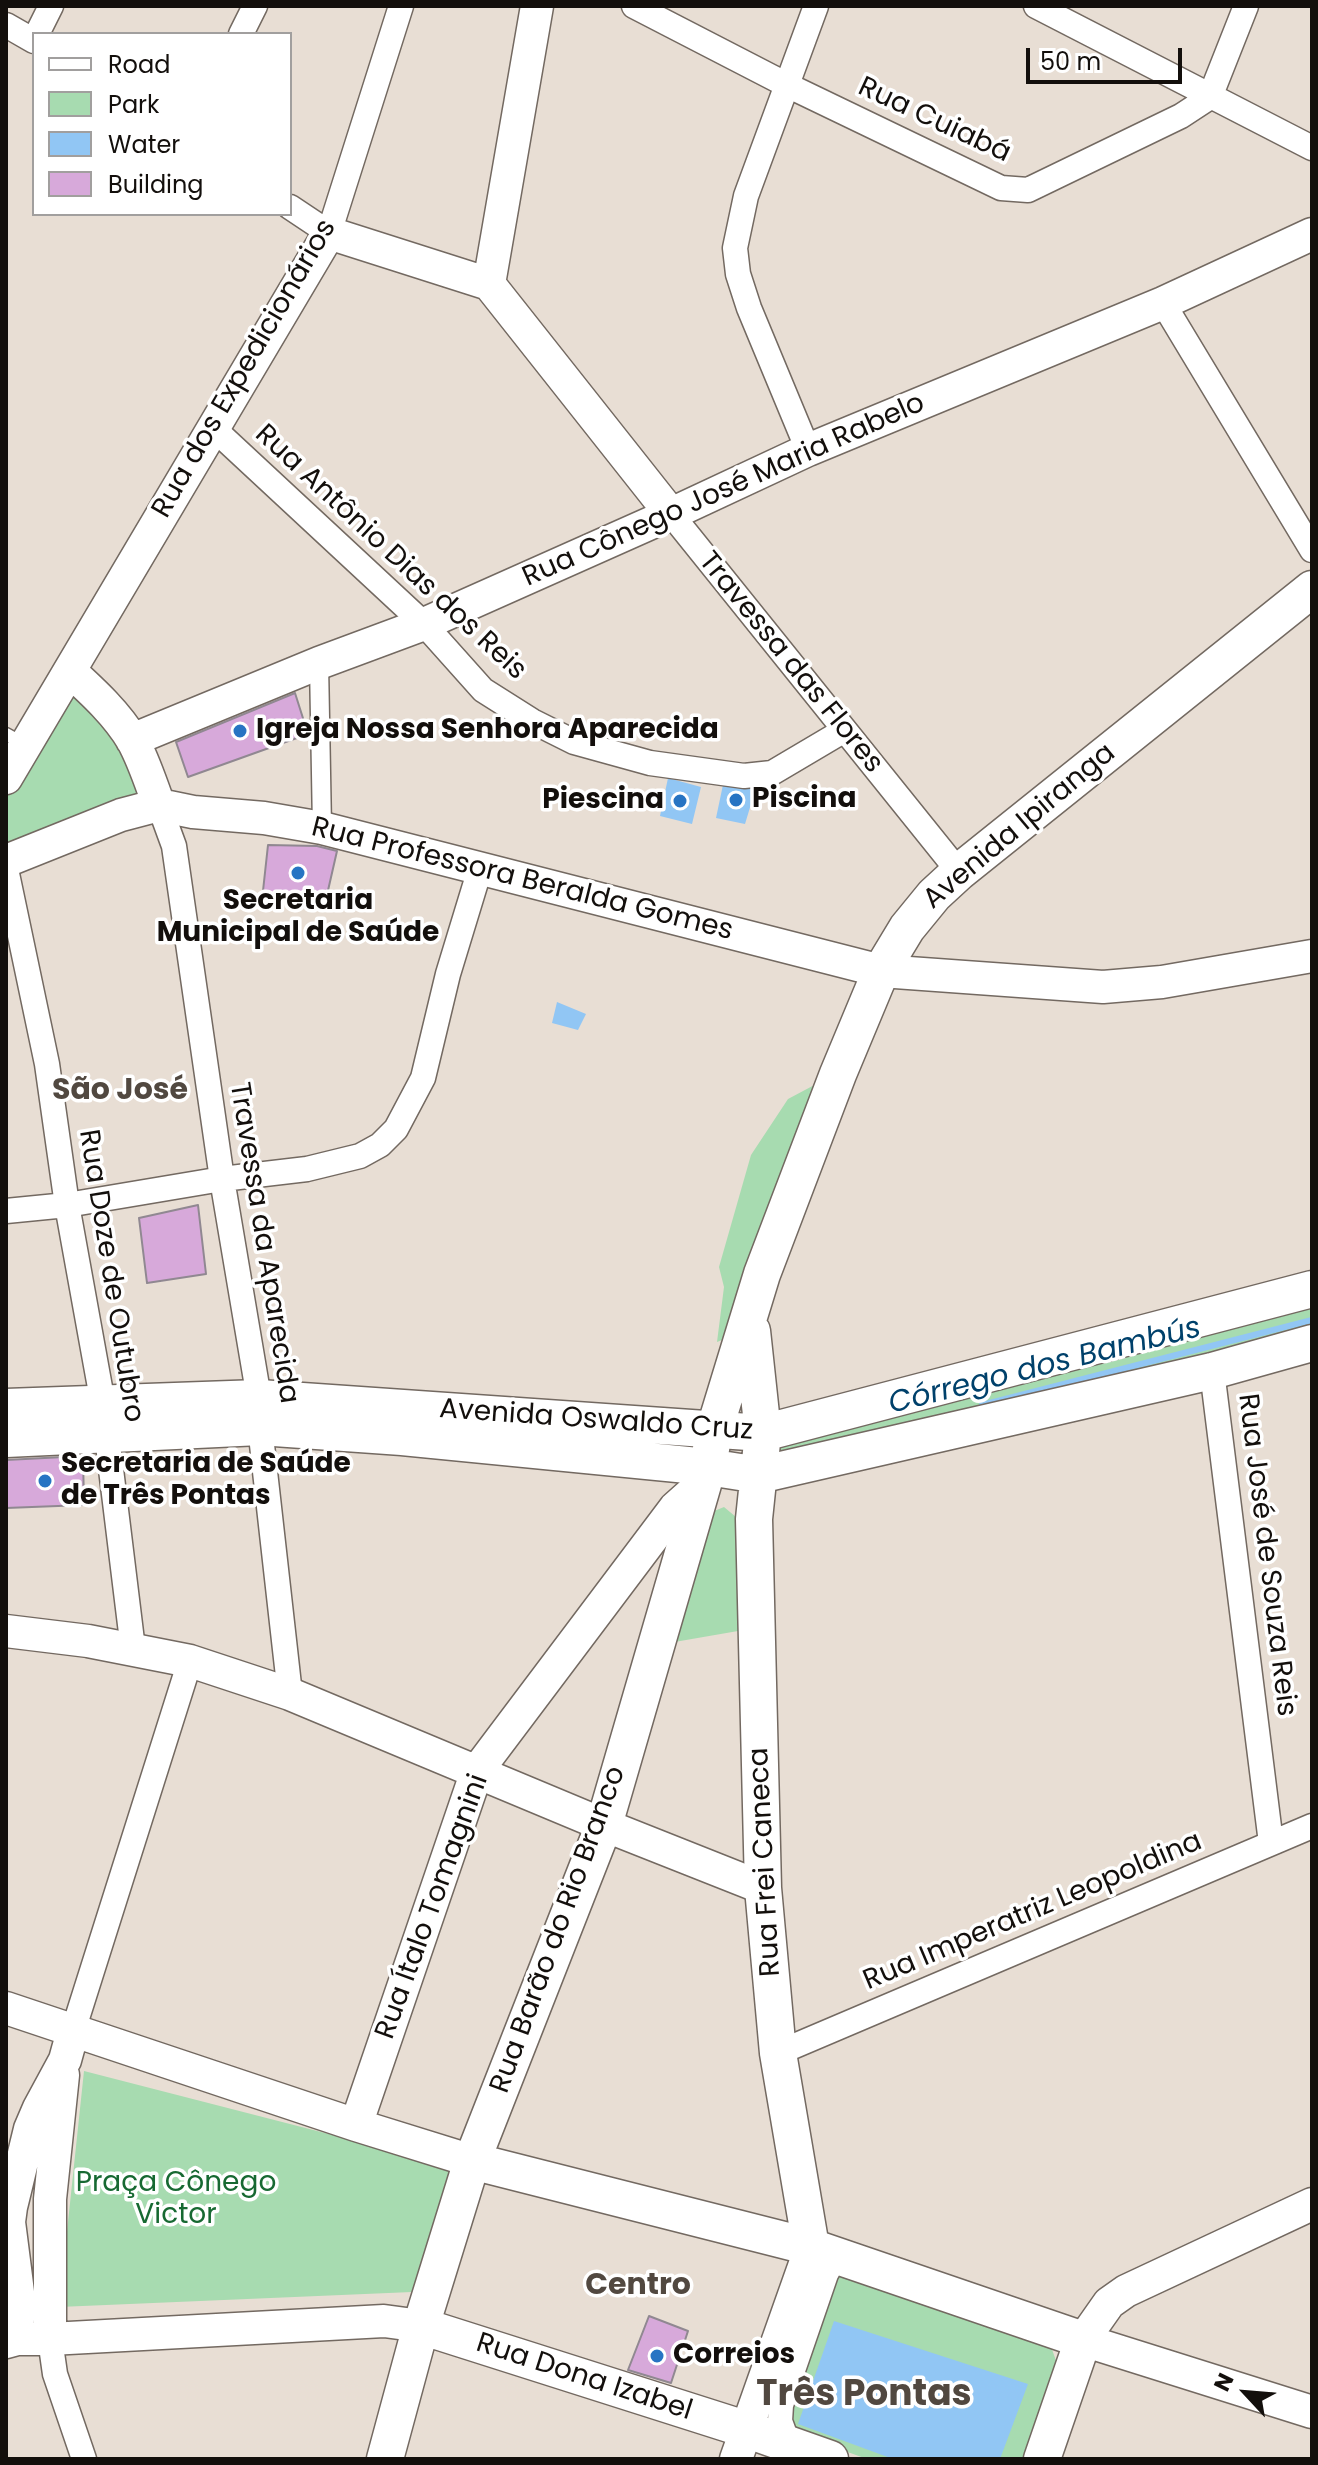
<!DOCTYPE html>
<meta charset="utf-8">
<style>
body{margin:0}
#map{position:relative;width:1318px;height:2465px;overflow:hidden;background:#e8ded4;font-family:Poppins,sans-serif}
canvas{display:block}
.frame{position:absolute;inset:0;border:8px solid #130f0c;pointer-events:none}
.legend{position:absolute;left:32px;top:32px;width:260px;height:184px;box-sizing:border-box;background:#fff;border:2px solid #a19f9e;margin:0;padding:10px 14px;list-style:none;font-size:24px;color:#130f0c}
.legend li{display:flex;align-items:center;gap:16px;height:40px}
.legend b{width:40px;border:2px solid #a19f9e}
.north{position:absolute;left:1206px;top:2353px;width:80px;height:80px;-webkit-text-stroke:6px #fff;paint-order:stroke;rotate:296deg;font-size:22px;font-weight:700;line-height:32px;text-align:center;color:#130f0c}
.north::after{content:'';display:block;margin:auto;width:28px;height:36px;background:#130f0c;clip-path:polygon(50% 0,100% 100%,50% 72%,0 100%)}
.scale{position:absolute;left:1026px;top:48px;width:156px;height:36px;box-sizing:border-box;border:4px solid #130f0c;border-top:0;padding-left:10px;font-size:24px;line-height:28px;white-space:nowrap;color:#130f0c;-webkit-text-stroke:6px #fff;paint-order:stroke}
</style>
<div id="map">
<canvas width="1318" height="2465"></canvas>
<div class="frame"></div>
<ul class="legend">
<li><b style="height:10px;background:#fff"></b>Road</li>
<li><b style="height:22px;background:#a7dbb0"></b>Park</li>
<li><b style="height:22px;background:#91c6f4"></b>Water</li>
<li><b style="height:22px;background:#d7a9da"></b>Building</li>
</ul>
<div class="north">N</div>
<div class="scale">50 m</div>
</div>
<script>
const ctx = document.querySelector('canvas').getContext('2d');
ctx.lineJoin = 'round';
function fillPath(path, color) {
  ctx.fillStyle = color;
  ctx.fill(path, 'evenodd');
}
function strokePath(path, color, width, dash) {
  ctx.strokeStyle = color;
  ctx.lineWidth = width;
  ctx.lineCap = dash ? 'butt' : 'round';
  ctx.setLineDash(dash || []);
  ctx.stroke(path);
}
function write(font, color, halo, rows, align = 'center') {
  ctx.font = font + ' Poppins,sans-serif';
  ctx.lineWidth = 7;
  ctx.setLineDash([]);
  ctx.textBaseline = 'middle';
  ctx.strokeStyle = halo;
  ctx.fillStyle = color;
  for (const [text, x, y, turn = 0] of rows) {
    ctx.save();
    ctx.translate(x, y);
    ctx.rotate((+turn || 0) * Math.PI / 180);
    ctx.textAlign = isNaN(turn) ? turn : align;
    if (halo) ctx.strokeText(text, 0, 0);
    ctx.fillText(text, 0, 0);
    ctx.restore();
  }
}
fillPath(new Path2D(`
 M71,684l26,21 53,95 -140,51 -4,-7v-49z
 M837,1073l-110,265 -10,4 7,-55 -5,-20 32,-112 37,-56z
 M1312,1303v26l-531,137 -6,-26z
 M724,1507l12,10 2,114 -75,13 39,-128z
 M84,2071l373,96 -45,125 -353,15z
 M845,2264l205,80 8,22 -29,93h-162l-75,-27 -8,-22 45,-132z`), '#a7dbb0');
fillPath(new Path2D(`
 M668,778l33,9 -9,37 -32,-8z
 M724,780l34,1 -13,43 -29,-6z
 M557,1002l29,12 -8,16 -26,-7z
 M834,2321l194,63 -28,75h-107l-95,-35z`), '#91c6f4');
strokePath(new Path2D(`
 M982,1405l330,-85`), '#91c6f4', 6);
const building = new Path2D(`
 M295,693l13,41 -120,43 -12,-35z
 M268,845l49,1 20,5 -13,57 -62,-8z
 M198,1205l8,69 -59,9 -8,-65z
 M83,1456l1,49 -78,3v-48z
 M649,2316l39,15 -17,52 -43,-13z`);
fillPath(building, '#d7a9da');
strokePath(building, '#908891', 2);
const service = new Path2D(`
 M6,734l18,10`);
const pedestrian = new Path2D(`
 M319,663l3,165`);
const minor = new Path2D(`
 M634,6l153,79 214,103 27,2 153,-74 29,-19 36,-91
 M1036,6l276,142
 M6,25l28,16
 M37,34l14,-28
 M241,34l14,-28
 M290,207l39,26 72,-227
 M1163,303l149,247
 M213,428l211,196 59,66 49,31 42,21 76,21 94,13 28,-3 71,-42
 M808,450l-59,-142 -11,-34 -3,-26 11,-52 70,-190
 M671,514l288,358
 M159,805l15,41 48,333 37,219 1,29 30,267
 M6,869l41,195 20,141 36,199 30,245
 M6,1211l61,-6 155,-26 85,-10 53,-13 20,-11 16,-16 27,-51 25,-104 32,-105
 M1212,1371l59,472
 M73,2031l117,-370
 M778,2053l534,-227
 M50,2339l5,35 29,85
 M788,2443l-8,-22 1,-16 45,-131 11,-20`);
const tertiary = new Path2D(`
 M489,284l48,-278
 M70,671c23,21 47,43 63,70 11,20 18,43 26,64
 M132,740l187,-77 105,-39 247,-110 137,-64 355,-147 149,-69
 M6,778l323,-545 160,51 182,230
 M6,861l115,-46 38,-10 34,7 71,6 58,10 559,143 222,16 59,-5 150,-26
 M6,1631l82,10 102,20 100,33 314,131 159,63
 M6,2008l350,117 116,36
 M356,2125l121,-354 198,-263 28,-25
 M1312,2204l-186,87 -17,12 -26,37 229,72
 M17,2339l2,-39 -10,-78 2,-15 19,-78 9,-21 26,-48 8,-29
 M50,2339v-140l13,-124
 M6,2342l11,-3h33l334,-18 37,5
 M736,2459l75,-212`);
const secondary = new Path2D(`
 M752,1331l11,102 -9,86 9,369 15,165 33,194
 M6,1407l253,-9 504,35 549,-144
 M6,1439l254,-12 142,10 306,30 51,8 453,-104 100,-28
 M472,2161l339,86 272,93 -41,119
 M421,2326l327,104 82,29
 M385,2459l36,-133 51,-165 132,-336 104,-358 6,-36 48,-157 76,-200 43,-103 26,-43 27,-33 25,-23 353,-283`);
strokePath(service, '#736961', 15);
strokePath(pedestrian, '#736961', 21);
strokePath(minor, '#736961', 27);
strokePath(tertiary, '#736961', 35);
strokePath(secondary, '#736961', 39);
strokePath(service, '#fff', 12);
strokePath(pedestrian, '#fff', 18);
strokePath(minor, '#fff', 24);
strokePath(tertiary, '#fff', 32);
strokePath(secondary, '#fff', 36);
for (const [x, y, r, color] of [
 [240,731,8,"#2774c3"],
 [736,800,8,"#2774c3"],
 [680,801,8,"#2774c3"],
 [298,873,8,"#2774c3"],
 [45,1481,8,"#2774c3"],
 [657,2356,8,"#2774c3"]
]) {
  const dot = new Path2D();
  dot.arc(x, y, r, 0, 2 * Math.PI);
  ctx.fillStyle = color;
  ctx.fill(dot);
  strokePath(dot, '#fff', 3);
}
write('28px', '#130f0c', '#fff', [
 ["Rua Cuiabá",934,121,25],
 ["Rua dos Expedicionários",245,369,-60],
 ["Rua Cônego José Maria Rabelo",724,491,-24],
 ["Rua Antônio Dias dos Reis",390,553,43],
 ["Travessa das Flores",790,663,51],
 ["Avenida Ipiranga",1020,827,-40],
 ["Rua Professora Beralda Gomes",522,880,14],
 ["Travessa da Aparecida",263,1243,81],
 ["Rua Doze de Outubro",110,1276,81],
 ["Avenida Oswaldo Cruz",596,1421,4],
 ["Rua José de Souza Reis",1266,1555,83],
 ["Rua Frei Caneca",766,1862,-93],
 ["Rua Ítalo Tomagnini",433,1907,-70],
 ["Rua Imperatriz Leopoldina",1033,1912,-23],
 ["Rua Barão do Rio Branco",559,1930,-70],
 ["Rua Dona Izabel",584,2378,18]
]);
write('bold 28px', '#130f0c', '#fff', [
 ["Igreja Nossa Senhora Aparecida",256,731],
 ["Piscina",752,800],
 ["Piescina",664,801,"right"],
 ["Secretaria",298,902,"center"],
 ["Municipal de Saúde",298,934,"center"],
 ["Secretaria de Saúde",61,1465],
 ["de Três Pontas",61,1497],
 ["Correios",673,2356]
], 'left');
write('28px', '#176932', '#fff', [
 ["Praça Cônego",176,2184],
 ["Victor",176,2216]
]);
write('bold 30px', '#514840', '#fff', [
 ["São José",120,1091],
 ["Centro",638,2286]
]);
write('italic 30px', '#00416b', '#fff', [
 ["Córrego dos Bambús",1045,1367,-14]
]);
write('bold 36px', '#514840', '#fff', [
 ["Três Pontas",864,2396]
]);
</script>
